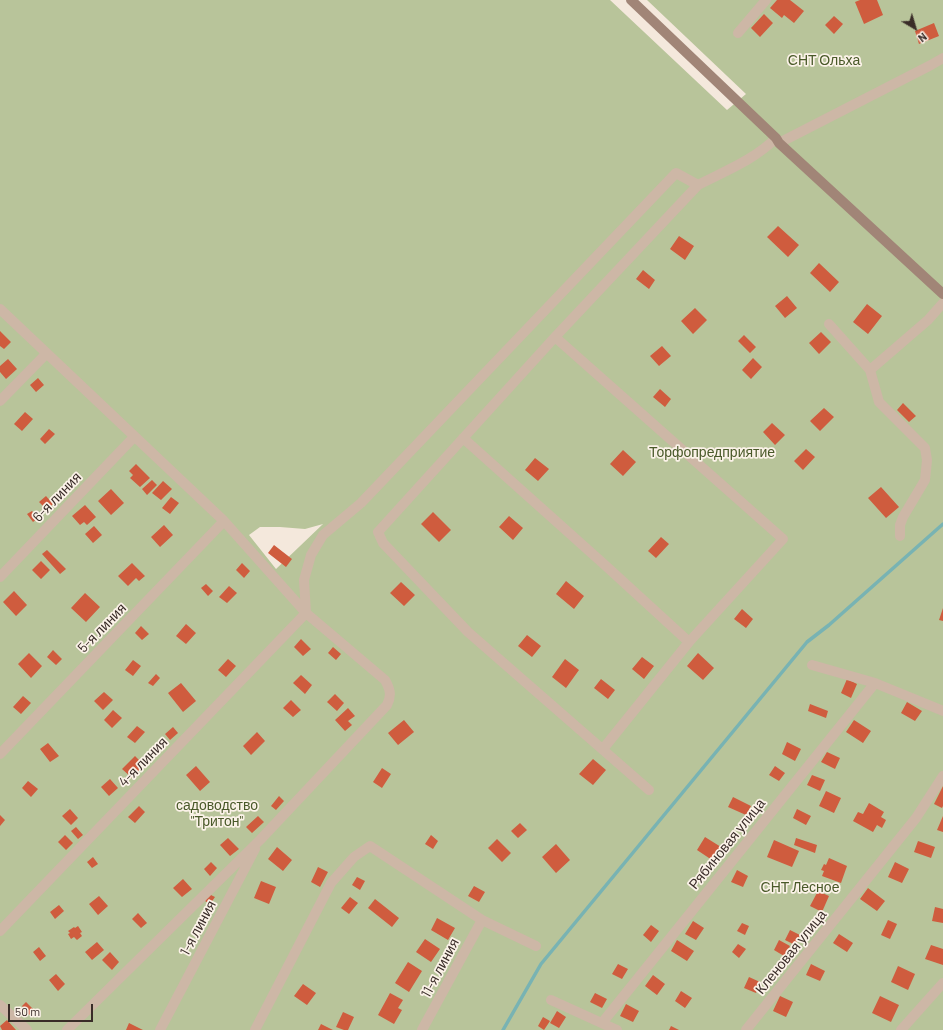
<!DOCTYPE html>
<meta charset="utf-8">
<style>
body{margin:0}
#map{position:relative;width:943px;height:1030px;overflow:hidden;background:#f4e8dc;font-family:Barlow,sans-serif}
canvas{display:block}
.north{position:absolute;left:895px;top:8px;width:40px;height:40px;-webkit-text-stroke:3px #fbf2e8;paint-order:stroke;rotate:142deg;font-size:11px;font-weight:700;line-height:16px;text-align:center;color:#392c28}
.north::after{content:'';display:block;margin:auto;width:14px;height:18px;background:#392c28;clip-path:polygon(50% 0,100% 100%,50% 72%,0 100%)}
.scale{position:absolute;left:8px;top:1004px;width:85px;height:18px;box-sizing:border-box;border:2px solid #392c28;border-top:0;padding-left:5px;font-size:12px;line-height:14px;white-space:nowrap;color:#392c28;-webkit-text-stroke:3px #fbf2e8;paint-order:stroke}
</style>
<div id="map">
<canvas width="943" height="1030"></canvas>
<div class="north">N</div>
<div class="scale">50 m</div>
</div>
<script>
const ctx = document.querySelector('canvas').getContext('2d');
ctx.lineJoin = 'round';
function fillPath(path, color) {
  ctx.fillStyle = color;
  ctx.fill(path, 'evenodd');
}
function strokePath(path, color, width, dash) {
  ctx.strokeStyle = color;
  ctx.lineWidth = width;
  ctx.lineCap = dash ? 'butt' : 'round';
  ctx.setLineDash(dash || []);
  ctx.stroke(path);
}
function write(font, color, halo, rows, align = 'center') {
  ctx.font = font + ' Barlow,sans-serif';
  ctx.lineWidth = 3.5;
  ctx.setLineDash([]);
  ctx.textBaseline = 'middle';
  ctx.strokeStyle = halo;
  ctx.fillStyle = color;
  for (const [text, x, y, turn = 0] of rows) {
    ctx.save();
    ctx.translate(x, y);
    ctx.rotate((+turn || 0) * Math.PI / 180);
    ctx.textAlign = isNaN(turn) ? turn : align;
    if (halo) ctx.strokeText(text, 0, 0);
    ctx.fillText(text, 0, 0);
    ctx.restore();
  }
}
fillPath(new Path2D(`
 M0,0h610l117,110 19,-16 -99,-94h296v1030h-943zM323,524l-47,45 -27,-34 11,-8h20l25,2z`), '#b8c49a');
strokePath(new Path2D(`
 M503,1030l38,-66 266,-322 22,-17 114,-101`), '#78b3b3', 3.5);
fillPath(new Path2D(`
 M777,0h13l14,11 -10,12 -10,-8 -2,3 -12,-10z
 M860,0h17l6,15 -19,9 -9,-22z
 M764,14l9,9 -13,14 -9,-9z
 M834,16l9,8 -9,10 -9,-9z
 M934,23l5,13 -20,8 -4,-13z
 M778,226l21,19 -11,12 -21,-20z
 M679,236l15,10 -9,14 -15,-11z
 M819,263l20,19 -9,10 -20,-19z
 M643,270l12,10 -6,9 -13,-10z
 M787,296l10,12 -12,10 -10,-12z
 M867,304l15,12 -14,18 -15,-12z
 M695,308l12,12 -14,14 -12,-13z
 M0,331l11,11 -7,7 -4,-3z
 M821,332l10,10 -12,12 -10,-11z
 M744,335l12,12 -6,6 -12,-12z
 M662,346l9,10 -12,10 -9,-10z
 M753,358l9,9 -11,12 -9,-9z
 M8,359l9,10 -11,10 -6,-7v-6z
 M38,378l6,7 -8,7 -6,-7z
 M660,389l11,10 -6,8 -12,-10z
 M903,403l13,13 -7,6 -12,-12z
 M824,408l10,9 -14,14 -10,-10z
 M25,412l8,7 -11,12 -8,-7z
 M772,423l13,12 -10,10 -12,-13z
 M49,429l6,5 -10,10 -5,-5z
 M806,449l9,8 -12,13 -9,-9z
 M623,450l13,12 -13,14 -13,-12z
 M535,458l14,11 -11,12 -13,-11z
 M136,464l14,14 -10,9 -10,-9 3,-3 -4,-4z
 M152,480l5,5 -10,10 -5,-6z
 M163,481l9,8 -11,11 -9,-7z
 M881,487l18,20 -13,11 -18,-20z
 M111,489l13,14 -13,12 -13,-14z
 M46,496l7,8 -6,6 -8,-8z
 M171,497l8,6 -9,11 -8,-6z
 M85,505l11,12 -9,8 -3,-3 -4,3 -8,-9z
 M32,511l6,7 -5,4 -6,-8z
 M433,512l18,18 -12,12 -18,-18z
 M509,516l14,12 -10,12 -14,-13z
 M164,525l9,10 -13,12 -9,-10z
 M94,526l8,9 -9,8 -8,-9z
 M661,537l8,7 -13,14 -8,-7z
 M274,545l18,14 -6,8 -18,-14z
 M47,550l19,19 -6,5 -18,-20z
 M41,561l9,9 -9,9 -9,-9z
 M132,563l13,13 -6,5 -3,-3 -8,8 -10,-10z
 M242,563l8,8 -6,7 -8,-8z
 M566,581l18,15 -10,13 -18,-15z
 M401,582l14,13 -11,11 -14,-13z
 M206,584l7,7 -5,5 -7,-8z
 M229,586l8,7 -10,10 -8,-6z
 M14,591l13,14 -11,11 -13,-14z
 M85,593l15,14 -14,15 -15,-14z
 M943,608v13l-4,-1z
 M742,609l11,10 -7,9 -12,-9z
 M186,624l10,9 -10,11 -10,-8z
 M141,626l8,8 -7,6 -7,-7z
 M527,635l14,11 -9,11 -14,-11z
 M301,639l10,10 -8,7 -9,-9z
 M333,647l8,7 -5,6 -8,-7z
 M53,650l9,9 -6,6 -9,-8z
 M29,653l13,13 -11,12 -13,-14z
 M698,653l16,15 -11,12 -16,-14z
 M642,657l12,9 -10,13 -12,-10z
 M228,659l8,7 -10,11 -8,-7z
 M565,659l14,11 -13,18 -14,-11z
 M133,660l8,6 -8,10 -8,-6z
 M156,674l4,4 -7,8 -5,-3z
 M301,675l11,10 -7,9 -12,-11z
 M601,679l14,11 -7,9 -14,-11z
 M847,679l10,5 -6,14 -10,-5z
 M181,683l15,18 -13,11 -15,-19z
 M104,692l9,8 -10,10 -9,-9z
 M335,694l9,9 -7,8 -10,-9z
 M23,696l8,7 -10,11 -8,-7z
 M291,700l10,10 -8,7 -10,-9z
 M907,702l15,9 -7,10 -14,-8z
 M810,704l18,7 -2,7 -18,-7z
 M348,708l7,8 -7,5 4,4 -7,6 -10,-11z
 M113,710l9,8 -10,10 -8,-8z
 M404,720l10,12 -16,13 -10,-12z
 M854,720l17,11 -8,12 -17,-11z
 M137,726l8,6 -10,11 -8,-6z
 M173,727l5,6 -8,7 -5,-6z
 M257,732l8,9 -14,14 -8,-9z
 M787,742l14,7 -6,12 -13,-7z
 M48,743l11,13 -9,6 -10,-13z
 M827,752l13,6 -5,11 -14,-7z
 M135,756l9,9 -12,13 -10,-9z
 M593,759l13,11 -13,15 -14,-11z
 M196,766l14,16 -10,9 -14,-16z
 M775,766l10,7 -6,8 -10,-6z
 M382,768l9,6 -9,14 -9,-6z
 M812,775l13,5 -5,11 -13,-6z
 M110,779l8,9 -9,8 -8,-9z
 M28,781l10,8 -7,8 -9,-9z
 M943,786v20l-1,2 -8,-4z
 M826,791l15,7 -7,15 -15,-7z
 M279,796l5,5 -8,9 -5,-4z
 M733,797l18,9 -5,9 -18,-8z
 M869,803l15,9 -3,5 5,3 -4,8 -5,-3 -4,7 -20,-11 5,-9 5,2z
 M139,806l6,6 -10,11 -7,-6z
 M70,809l8,9 -7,7 -9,-9z
 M797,809l14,7 -5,9 -13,-7z
 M0,815l5,5 -5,6z
 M258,816l6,6 -12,11 -6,-6z
 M943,816v16l-6,-2z
 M520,823l7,7 -9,8 -7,-7z
 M76,827l7,8 -5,4 -7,-8z
 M65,835l8,8 -7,7 -8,-8z
 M431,835l7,6 -5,8 -8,-5z
 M705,837l16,10 -9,13 -15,-10z
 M228,838l11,11 -9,7 -10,-11z
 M796,838l21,7 -2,8 -21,-8z
 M497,839l14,14 -9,9 -14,-14z
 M774,840l25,11 -7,16 -25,-10z
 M918,841l17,6 -4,11 -17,-6z
 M556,844l14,16 -14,13 -14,-16z
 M277,847l15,13 -9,11 -15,-12z
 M93,857l5,7 -6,4 -5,-6z
 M829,858l18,8 -6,17 -19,-7 2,-5 -3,-1 3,-6 2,1z
 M211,862l6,6 -7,8 -6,-7z
 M895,862l14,7 -7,14 -14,-6z
 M318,867l10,5 -8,15 -9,-5z
 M737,870l11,6 -5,11 -12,-5z
 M357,877l8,4 -5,9 -8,-5z
 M183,879l9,10 -10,8 -9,-9z
 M261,881l15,6 -7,17 -15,-6z
 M474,886l11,6 -6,10 -11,-6z
 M868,888l17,13 -8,10 -17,-12z
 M818,891l11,5 -7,16 -12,-6z
 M209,894l6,3 -5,7 -5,-3z
 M99,896l9,10 -10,9 -9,-11z
 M350,897l8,6 -9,11 -8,-6z
 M375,899l24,19 -7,9 -24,-19z
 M59,905l5,6 -9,8 -5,-7z
 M935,907l8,2v14l-11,-2z
 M138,913l9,10 -6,5 -9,-9z
 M437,918l18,10 -7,12 -17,-10z
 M888,920l9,4 -7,15 -9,-4z
 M693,921l11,7 -8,12 -11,-6z
 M742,923l7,3 -4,9 -8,-4z
 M651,925l8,6 -8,11 -8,-7z
 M78,926l4,6 -2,1 2,3 -5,4 -3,-3 -3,2 -3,-5 2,-1 -2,-2 6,-4 1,1z
 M790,930l10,5 -5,10 -10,-5z
 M839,934l14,9 -6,9 -14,-9z
 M425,939l15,10 -9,13 -15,-10z
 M677,940l17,11 -7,10 -16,-10z
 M779,940l11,6 -6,10 -10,-6z
 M97,942l7,8 -12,10 -7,-8z
 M738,944l8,5 -7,9 -7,-6z
 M931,945l12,4v16l-18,-6z
 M39,947l7,9 -6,5 -7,-9z
 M110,952l9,10 -7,8 -10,-10z
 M408,962l14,9 -13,21 -14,-9z
 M618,964l10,5 -6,10 -10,-5z
 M811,964l14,7 -5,10 -14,-6z
 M898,966l17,8 -7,16 -17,-8z
 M56,974l9,10 -7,7 -9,-11z
 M653,975l12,9 -8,11 -12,-9z
 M749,977l11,5 -4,11 -12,-5z
 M303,984l13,9 -9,12 -13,-9z
 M681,991l11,7 -7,10 -10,-7z
 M390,993l13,7 -5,8 4,2 -8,14 -16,-9z
 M595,993l12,6 -5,9 -12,-6z
 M780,996l13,6 -7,15 -13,-6z
 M880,996l19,9 -8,17 -19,-9z
 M26,1002l8,8 -5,5 -7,-9z
 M626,1004l13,7 -6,11 -13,-6z
 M557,1011l9,6 -7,11 -9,-5z
 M343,1012l11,5 -6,13h-4l-8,-3z
 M543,1017l7,4 -6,9 -6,-4z
 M7,1020l9,10h-14l-2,-4z
 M129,1023l14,7h-17z
 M321,1024l12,6h-15z
 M671,1026l8,4h-10z`), '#cf5c3e');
strokePath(new Path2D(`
 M738,33l28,-33
 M779,143l152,-78 12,-7
 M0,309l224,212 82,92 79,67c5,9 7,15 2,25l-127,135 -193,190
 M829,324l41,46 9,32 46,46 2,12 -2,20 -22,37 -3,8v11
 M555,337l228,202 -94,103 -86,107
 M870,370l58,-50 15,-17
 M0,401l46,-47
 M463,438l143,128 83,76
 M0,577l134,-140
 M812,665l63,18 68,28
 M0,754l224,-233
 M649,790l-181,-158 -85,-89 -5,-11 177,-195 143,-152
 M0,931l306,-318 -2,-33 7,-25 12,-20 38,-32 315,-330 22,12c27,-14 56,-25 78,-47
 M551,1000l66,30
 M0,1005l27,25
 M602,1023l273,-340
 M160,1030l95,-181
 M255,1030l76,-147 23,-26 16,-11 112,74 54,26
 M422,1030l60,-110
 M746,1030l170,-212 27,-42
 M901,1030l42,-47`), '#cdb7a6', 10);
strokePath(new Path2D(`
 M631,0l145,138 3,5 164,151`), '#a18577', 10);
write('14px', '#495929', '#fbf2e8', [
 ["СНТ Ольха",824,60],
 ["Торфопредприятие",712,452],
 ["садоводство",217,805],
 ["\"Тритон\"",217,821],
 ["СНТ Лесное",800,887]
]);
write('14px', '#392c28', '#fbf2e8', [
 ["6-я линия",57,497,-46],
 ["5-я линия",102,628,-46],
 ["4-я линия",143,762,-46],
 ["Рябиновая улица",727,844,-51],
 ["1-я линия",198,928,-62],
 ["Кленовая улица",791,952,-51],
 ["11-я линия",440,968,-62]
]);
</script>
